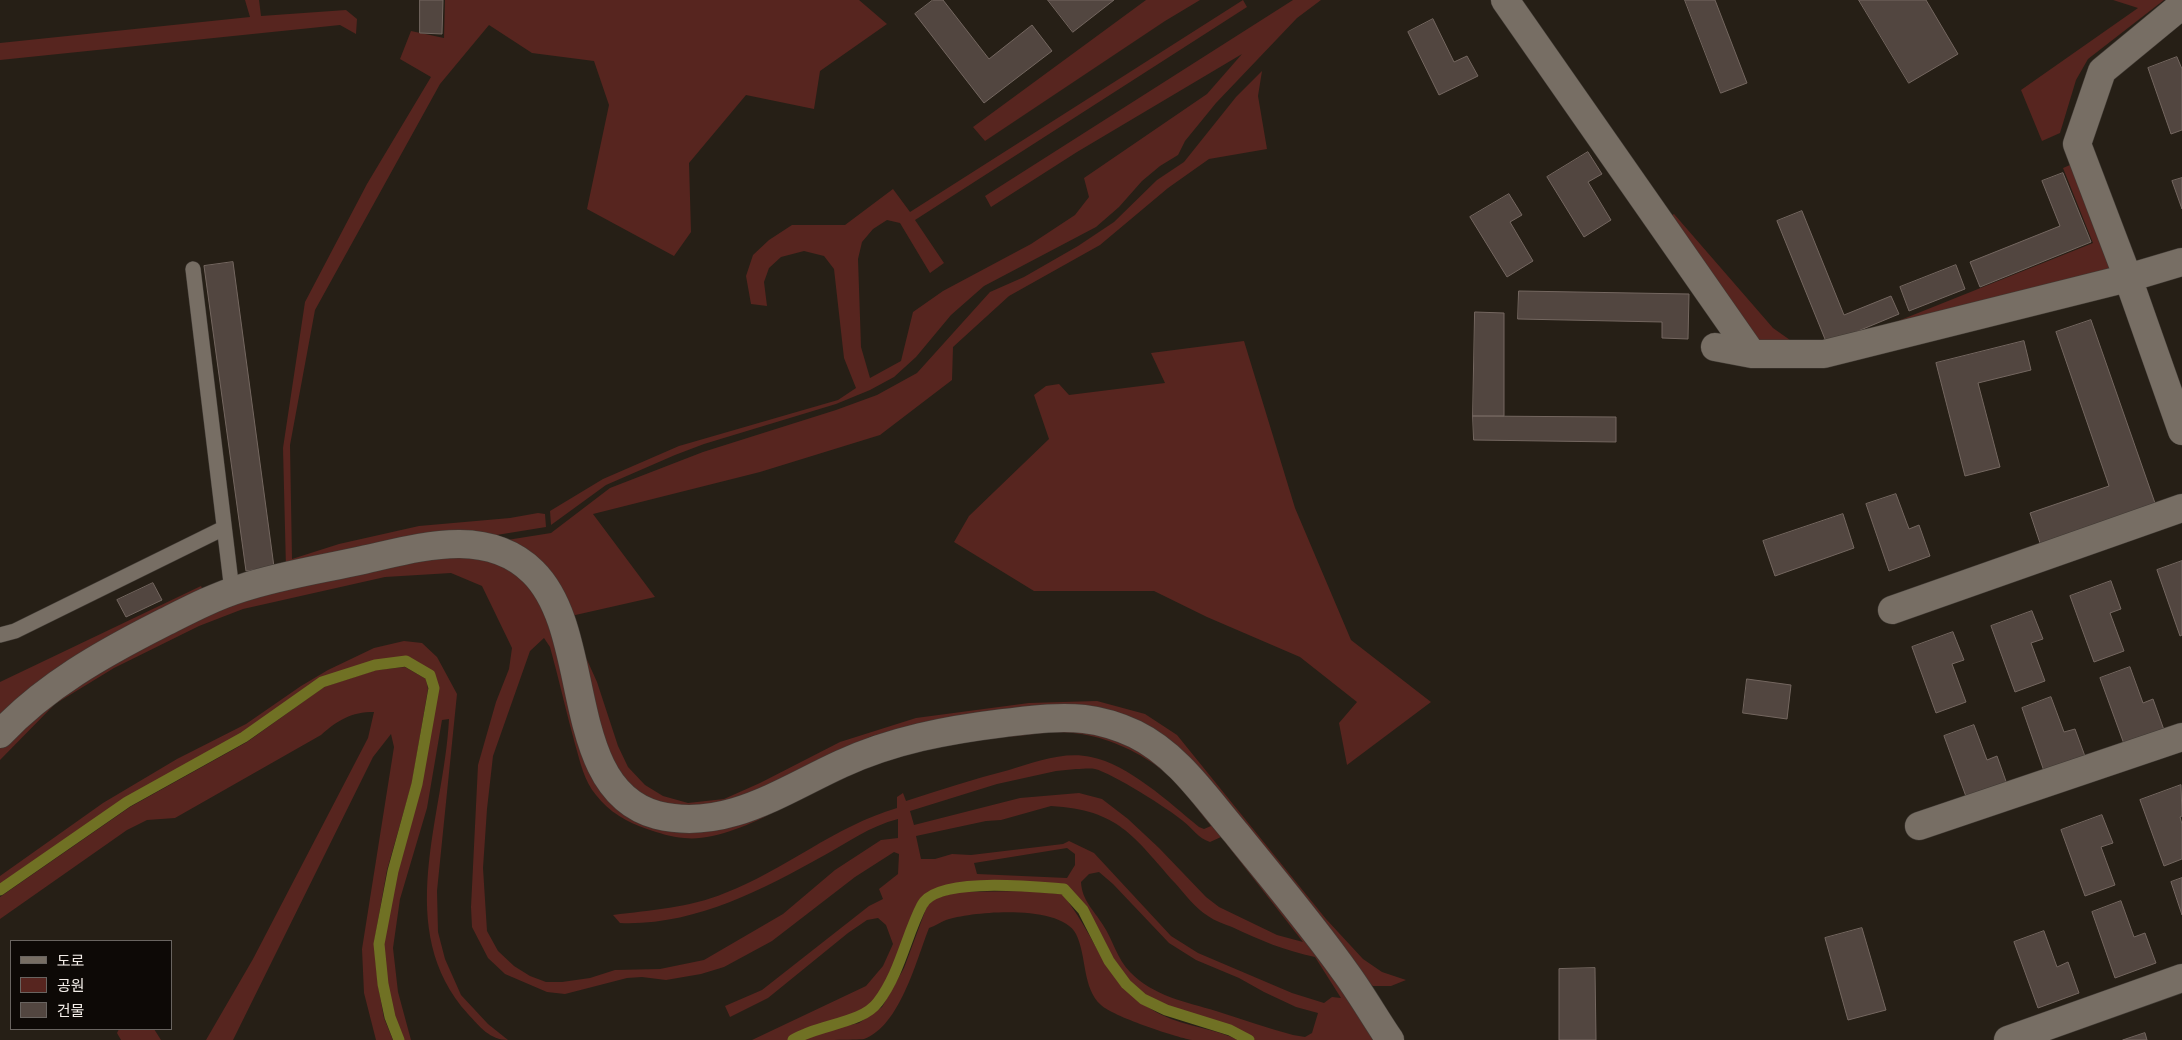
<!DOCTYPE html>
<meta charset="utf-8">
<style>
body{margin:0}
#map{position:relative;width:2182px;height:1040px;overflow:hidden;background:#261f16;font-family:Inter,"Noto Sans KR",sans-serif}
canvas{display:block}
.legend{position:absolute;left:10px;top:940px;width:162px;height:90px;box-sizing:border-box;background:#0d0906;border:1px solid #696460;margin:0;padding:6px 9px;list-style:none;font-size:15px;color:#f2ece7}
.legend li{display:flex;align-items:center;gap:10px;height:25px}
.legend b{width:25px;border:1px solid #696460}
</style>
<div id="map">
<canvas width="2182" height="1040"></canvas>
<ul class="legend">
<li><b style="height:6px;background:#776e64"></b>도로</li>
<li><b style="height:14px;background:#57251f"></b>공원</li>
<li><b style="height:14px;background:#524640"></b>건물</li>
</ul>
</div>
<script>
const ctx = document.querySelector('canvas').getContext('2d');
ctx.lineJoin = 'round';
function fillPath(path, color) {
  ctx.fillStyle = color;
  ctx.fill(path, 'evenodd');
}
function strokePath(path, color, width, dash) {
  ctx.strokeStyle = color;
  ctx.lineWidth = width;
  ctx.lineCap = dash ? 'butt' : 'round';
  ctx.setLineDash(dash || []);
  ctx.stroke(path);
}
fillPath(new Path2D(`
 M245,0h14l2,16 85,-6 11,9 -1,15 -16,-9 -340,35v-17l250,-26z
 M445,0h414l28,24 -67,47 -6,38 -68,-14 -57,68 2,69 -17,24 -87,-47 22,-104 -15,-44 -62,-8 -43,-28 -49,59 -125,226 -25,135 2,114 47,-15 80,-18 91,-8 28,-5 7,1 1,13 -260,42 -3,-121 22,-146 62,-118 64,-107 -31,-18 11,-28 33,7z
 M1146,0h54l-35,21 -180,120 -12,-14z
 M1243,0l4,7 -332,213 29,43 -14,10 -30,-50 -13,-3 -14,9 -11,13 -4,17 3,88 9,31 31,-17 12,-49 30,-21 88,-47 44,-29 14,-18 -5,-19 123,-84 35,-40 -165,98 -86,55 -6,-11 308,-196h28l-24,18 -81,85 -31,38 -7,14 -18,11 -18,15 -23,26 -23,20 -112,59 -33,29 -35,42 -22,20 -24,13 -34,14 -132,40 -29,11 -69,30 -55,40 -1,-14 53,-32 76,-33 159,-46 18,-12 -12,-30 -10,-89 -10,-13 -20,-5 -23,6 -12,11 -5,14 3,24 -16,-2 -5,-28 7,-21 16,-15 23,-15h53l48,-36 17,23z
 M2113,0h51l-76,59 -12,21 -16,53 -18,8 -21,-51 117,-82z
 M1262,71l-4,25 9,53 -58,10 -41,29 -68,57 -91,51 -56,51 -1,33 -72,55 -120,37 -167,42 62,83 -84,19 -64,-76 44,-7 59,-45 93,-36 133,-42 41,-15 40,-22 73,-81 34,-15 54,-31 36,-24 43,-42 27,-18 52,-65z
 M2070,165l41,87 2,12 -7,7 -278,78 265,-106 -30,-75z
 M1674,214l99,114 34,24 -42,-3 -100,-130z
 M1244,341l51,167 56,132 80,62 -84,63 -8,-42 18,-21 -57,-45 -93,-40 -53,-26h-120l-80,-49 15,-26 80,-77 -15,-44 12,-9 13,-2 10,11 96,-12 -14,-30z
 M449,551c19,2 38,2 55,11 87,43 47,180 113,239 8,6 17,15 26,18 65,24 117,-7 174,-35 63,-32 118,-45 188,-53 44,-5 82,-9 124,10 48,21 80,72 111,111 34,41 68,82 99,124 15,21 28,43 42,64h-126l-24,-13 -64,-19 -22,-12 -17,-14 -16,-22 -27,-51 -19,-22 -39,-4h-43l-28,2 -23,6 -13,10 -24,63 -20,37 -20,15 -54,14 -14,10h-36l114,-54 17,-20 10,-22 -7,-19 -8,-7 -11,2 -19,13 -80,65 -38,19 -5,-11 37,-16 107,-84 14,-7 -4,-10 19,-15 1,-20 -5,-2 -39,25 -83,64 -48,26 -23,7 -35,6 -24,-3 -15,1 -62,16 -18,-2 -42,-18 -17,-16 -16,-31 -1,-20 7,-142 18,-63 13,-33 3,-21 -30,-62 -31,-13 -66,4 -142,32 -44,17 -85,42 -59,36 -55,56v-14l24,-26 23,-19 34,-23 37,-22 101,-52 32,-10zM544,638l6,9c9,32 16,65 25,97 5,17 9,37 21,51 13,17 31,27 51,34 12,4 24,8 37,9 53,6 133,-53 181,-74 48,-20 102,-24 153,-28 18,-2 37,-5 54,-3 28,2 59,15 82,31 23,16 40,41 57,62l-7,3 -5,-2c-29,-24 -71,-63 -108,-70 -27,-6 -56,5 -82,13 -35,9 -69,20 -103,31l-3,-8 -6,4v11c-62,18 -112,62 -172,85 -36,15 -74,17 -112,22l7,8c73,3 140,-32 203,-67 24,-13 47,-30 75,-37v19l-17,2 -46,30 -52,44 -79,46 -44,9 -45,1 -25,8 -28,4h-16l-16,-6 -16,-10 -16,-15 -11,-20 -4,-63 4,-59 6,-53 37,-105zM1076,769c6,0 14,-1 19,0 17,4 74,40 88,52 10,8 15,17 27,21l11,-5 82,105 -26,-7 -58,-28 -13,-10 -47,-49 -31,-29 -26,-20 -23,-6 -59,5 -106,27 -4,-14 87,-27 59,-13zM1051,806c68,4 82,30 124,77 10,11 20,25 33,33 7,5 16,8 24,11 27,13 54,24 83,30l26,41 -9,-1 -8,6 -32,-10 -94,-40 -27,-17 -77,-83 -25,-12 -6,3 -92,11 -19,-1 -17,5h-14l-5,-23 70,-15 15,-1zM1067,848l8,6v11l-8,13 -90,-4 -3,-11zM1099,872l14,12 56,59 27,17 43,18 25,14 32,15 22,6 -6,20 -7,4 -12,-2c-26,-7 -51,-16 -77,-24 -30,-9 -63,-15 -86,-39 -13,-13 -17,-32 -27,-47 -9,-15 -21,-24 -22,-43l8,-8z
 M201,586l5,11 -206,123v-38z
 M404,641l18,2 15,14 20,37 -20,197 1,41 7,27 16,36 27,29 20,16c-18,0 -28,-13 -40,-26 -76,-85 -24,-196 -19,-295l-7,1 -15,88 -27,91 -7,49 5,44 13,48h-9l-10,-24 -6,-32 -3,-40 12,-73 25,-86 6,-41 8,-33 2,-23 -3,-15 -27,-14 -31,3 -55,17 -78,56 -116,65 -126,87v-11l103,-73 74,-44 69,-35 55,-38 27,-16 46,-22z
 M579,642l18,40 21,64 10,21 17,18 18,11 25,7 36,-4 36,-16 80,-41 76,-24 113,-15 68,-2 48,13 32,21 149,184 37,40 19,13 24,8 -15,6h-18l-11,-8 -182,-229 -28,-20 -239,-3 -41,10 -145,68 -47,5 -39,-10 -31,-31z
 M405,667l21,12 2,10 -16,94 -25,87 -13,73 4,42 6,33 9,22h-17l-12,-47 -2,-44 32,-202 -3,-13 -18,23 -140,283h-27l47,-81 115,-221 6,-26c-23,0 -36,8 -53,23l-146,83 -28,2 -20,10 -127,89v-22l130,-90 117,-65 77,-55 52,-17z
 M1026,891l36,3c38,46 41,92 100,121 24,12 52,13 76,25 -15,0 -31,0 -46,0 -17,-3 -80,-24 -91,-35 -19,-17 -14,-49 -25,-71 -15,-30 -103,-23 -130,-14 -5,2 -11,6 -17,8 -13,33 -29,98 -65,111 -8,1 -50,1 -62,1l31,-11 26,-6 23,-16 22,-39 23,-62 9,-8 22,-6z
 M119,1029h35l7,11h-40l-4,-7z`), '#57251f');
strokePath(new Path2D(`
 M0,890l127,-88 117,-65 78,-55 53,-17 31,-4 24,14 4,13 -17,96 -24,87 -14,73 4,40 7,33 9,23
 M793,1040c25,-16 69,-16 85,-38 22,-29 28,-66 44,-97 14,-29 114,-18 142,-16l19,21 26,51 17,23 17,15 23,11 64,20 19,10`), '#707124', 11);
const building = new Path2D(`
 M420,0h23l-1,34 -22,-1z
 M933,0h10l46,59 43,-34 20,26 -68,52 -69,-89z
 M1048,0h66l-41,32z
 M1685,0h30l32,83 -26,10z
 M1859,0h67l32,54 -49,29z
 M1433,19l21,43 13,-6 11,20 -39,19 -31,-63z
 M2177,57l5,12v61l-11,4 -23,-66z
 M1588,152l14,22 -14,8 23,38 -27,17 -37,-60z
 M2063,173l28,69 -111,45 -10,-25 90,-36 -18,-45z
 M2182,178v31l-10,-28z
 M1509,194l13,21 -12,7 23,39 -26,16 -37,-60z
 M1802,211l42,104 47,-19 8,18 -72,30 -50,-123z
 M233,262l41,305 -28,4 -42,-305z
 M1956,265l9,24 -56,22 -9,-24z
 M1519,291l170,3 -1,45 -26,-1v-16l-144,-3z
 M1475,312l29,1v103h-31z
 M2091,320l65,186 -115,40 -11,-33 79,-27 -53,-154z
 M2024,341l7,29 -53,13 22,84 -35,9 -29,-113z
 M1473,416l143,1v25l-142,-2z
 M1896,494l13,35 10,-4 11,31 -41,15 -23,-67z
 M1843,514l11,34 -79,28 -12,-35z
 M2182,561v74l-2,1 -23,-66z
 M2111,581l10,28 -11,4 14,38 -30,11 -24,-66z
 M153,583l9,17 -36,17 -9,-17z
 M2032,611l11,28 -12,4 14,38 -30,11 -24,-66z
 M1953,632l11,28 -12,4 14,38 -30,11 -24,-66z
 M2130,667l13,36 10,-4 11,31 -40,14 -24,-66z
 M1747,679l44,6 -4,34 -44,-6z
 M2051,697l13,35 11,-3 11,30 -41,15 -23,-66z
 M1974,725l13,35 10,-4 11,31 -40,15 -24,-66z
 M2181,785l1,31 -2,1 2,7v35l-18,7 -24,-66z
 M2102,815l11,28 -12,4 14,38 -30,11 -24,-66z
 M2182,878v37l-11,-33z
 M2121,901l13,36 11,-4 11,30 -41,15 -23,-66z
 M1862,928l24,82 -38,10 -23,-82z
 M2044,931l13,36 11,-5 11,31 -41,15 -24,-66z
 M1595,968l1,72h-37v-71z
 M2145,1033l2,7h-24z`);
fillPath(building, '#524640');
strokePath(building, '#746760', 1);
const service = new Path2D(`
 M193,269l39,322
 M0,635l15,-4 209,-103`);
const minor = new Path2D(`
 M1505,0l247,354
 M2182,5l-80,66 -25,73 51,134 54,153
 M1715,347l37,7h72l304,-76 54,-16
 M1892,610l290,-102
 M0,734c45,-48 102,-80 161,-110 26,-13 52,-27 81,-36 39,-13 81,-19 121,-28 55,-12 123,-34 170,12 62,61 28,217 124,243 68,17 125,-24 184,-51 52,-24 106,-34 163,-41 26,-3 54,-7 80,-4 17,2 36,8 51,15 43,21 71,64 101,99 37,46 76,92 110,140 16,22 29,45 44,67
 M1919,826l263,-89
 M2008,1040l174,-62`);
strokePath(service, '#413b35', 16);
strokePath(minor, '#413b35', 29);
strokePath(service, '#776e64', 15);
strokePath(minor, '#776e64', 28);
</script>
